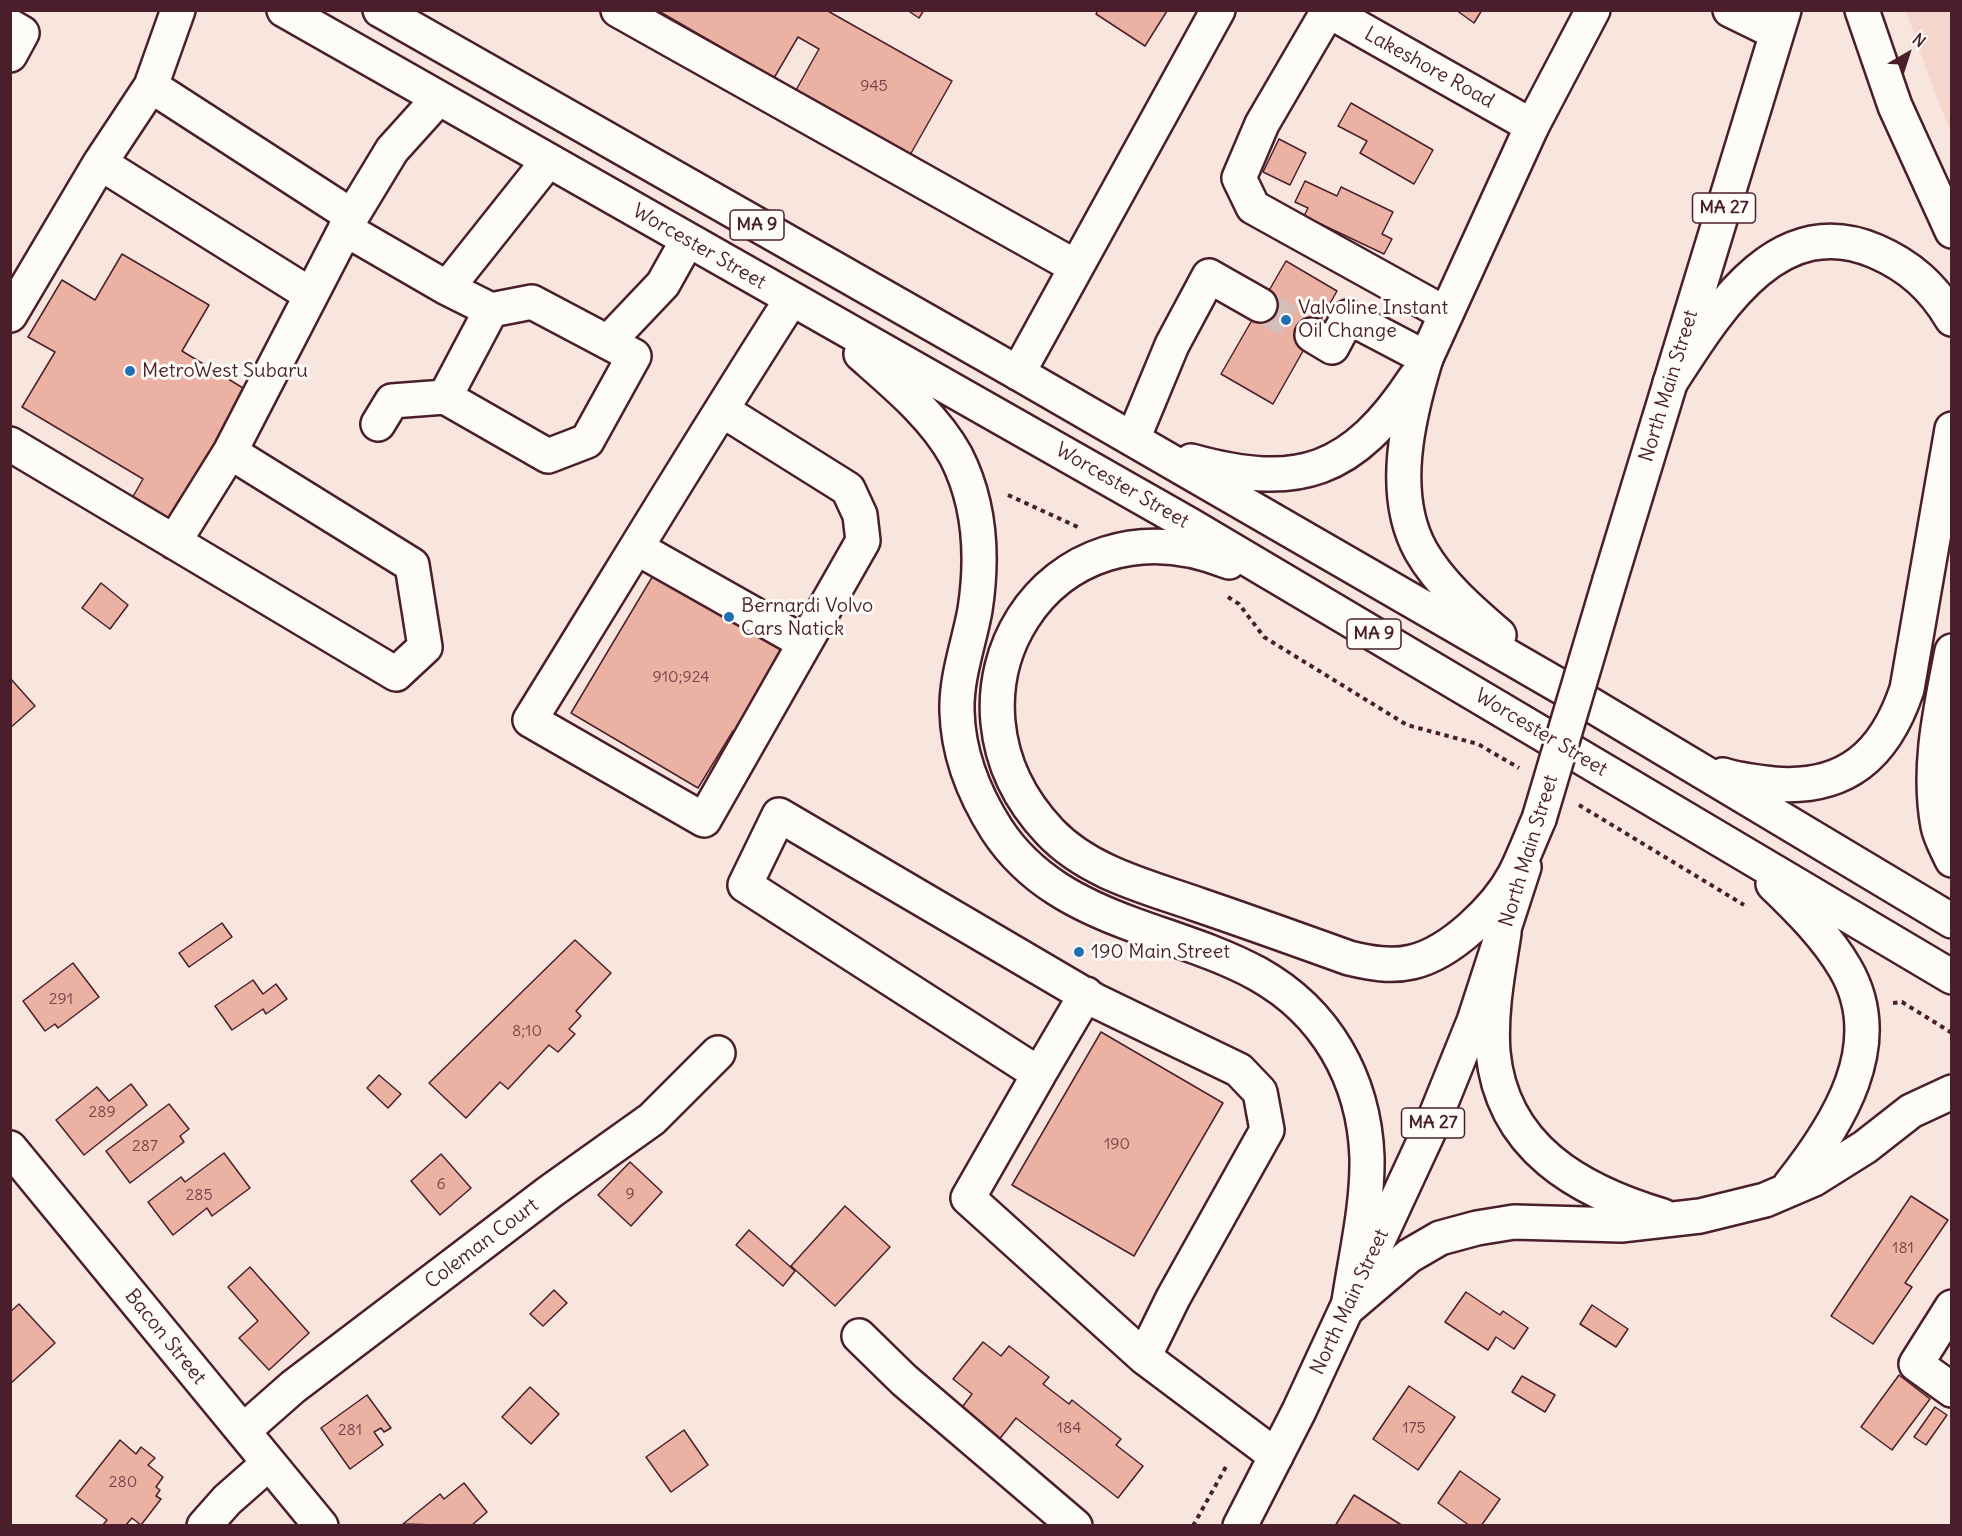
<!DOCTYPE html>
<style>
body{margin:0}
#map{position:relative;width:1962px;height:1536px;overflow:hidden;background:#f8e6de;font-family:Delius,sans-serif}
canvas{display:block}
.frame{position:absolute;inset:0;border:12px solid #4a1f2b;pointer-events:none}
.north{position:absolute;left:1878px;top:24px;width:60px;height:60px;-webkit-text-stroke:4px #fdfcf7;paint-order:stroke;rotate:39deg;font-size:16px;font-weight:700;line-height:24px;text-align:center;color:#4a1f2b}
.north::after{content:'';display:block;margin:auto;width:21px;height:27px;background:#4a1f2b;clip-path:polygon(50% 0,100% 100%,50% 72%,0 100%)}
</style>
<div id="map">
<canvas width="1962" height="1536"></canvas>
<div class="frame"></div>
<div class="north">N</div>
</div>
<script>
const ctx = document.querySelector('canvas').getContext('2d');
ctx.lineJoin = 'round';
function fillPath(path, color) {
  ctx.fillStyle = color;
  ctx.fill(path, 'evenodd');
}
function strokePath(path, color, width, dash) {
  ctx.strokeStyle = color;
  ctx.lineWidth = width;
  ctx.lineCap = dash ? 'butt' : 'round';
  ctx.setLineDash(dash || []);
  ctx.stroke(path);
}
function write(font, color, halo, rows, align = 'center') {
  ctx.font = font + ' Delius,sans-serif';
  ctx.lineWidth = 6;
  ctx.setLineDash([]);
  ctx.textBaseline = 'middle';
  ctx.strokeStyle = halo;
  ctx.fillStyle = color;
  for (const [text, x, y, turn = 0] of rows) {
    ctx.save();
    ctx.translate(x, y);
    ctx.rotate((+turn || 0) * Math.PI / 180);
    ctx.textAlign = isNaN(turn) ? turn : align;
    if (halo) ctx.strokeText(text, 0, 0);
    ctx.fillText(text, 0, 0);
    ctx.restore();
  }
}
fillPath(new Path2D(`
 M1906,11h45v121l-17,-41z`), '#f4d6cd');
const building = new Path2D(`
 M657,10h169l126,71 -42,74 -114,-65 23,-41 -21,-12 -24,41z
 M907,10h17l-5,8z
 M1098,10h68l1,1 -22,35 -49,-32z
 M1456,10h26l-8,13z
 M1351,103l82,47 -19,34 -54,-31 7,-12 -29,-15z
 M1279,139l27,14 -16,32 -27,-13z
 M1305,181l32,15 4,-9 52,25 -11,22 10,5 -8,15 -80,-38 4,-8 -13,-6z
 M122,254l87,51 -27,46 66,40 -77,132 -40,-23 12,-21 -121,-72 33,-55 -27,-15 34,-57 33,20z
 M1286,261l51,30 -64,113 -52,-30z
 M654,574l137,67 -55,92 -3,-2 -35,57 -127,-75z
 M101,583l27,22 -18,24 -28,-21z
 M10,678l25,28 -25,22z
 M222,923l10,14 -43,30 -10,-14z
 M575,940l36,33 -35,38 5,5 -12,13 6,5 -17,18 -9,-7 -41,44 -8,-7 -34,36 -37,-35z
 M73,963l26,34 -41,31 -3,-4 -10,7 -22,-30z
 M253,980l10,14 13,-10 11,15 -21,15 -3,-5 -31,21 -17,-24z
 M1101,1032l122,71 -89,153 -122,-71z
 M379,1075l22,19 -13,14 -21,-20z
 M131,1084l16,21 -63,50 -28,-35 41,-33 12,14z
 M169,1104l20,25 -9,7 4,6 -54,41 -24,-32z
 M224,1153l26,35 -38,28 -5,-8 -34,27 -25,-33 33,-25 4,5z
 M441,1154l30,34 -31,27 -29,-34z
 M630,1162l32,30 -31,34 -33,-31z
 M1911,1196l37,24 -43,63 7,4 -39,57 -42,-28z
 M845,1206l45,41 -55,59 -44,-40z
 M749,1230l46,41 -12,15 -47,-41z
 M250,1267l59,66 -40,37 -30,-32 19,-17 -30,-34z
 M554,1290l13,13 -24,23 -13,-12z
 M1466,1292l34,23 3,-4 25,17 -14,21 -18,-12 -8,13 -43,-28z
 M19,1304l36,39 -45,41v-72z
 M1592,1305l36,24 -12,18 -36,-23z
 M983,1342l18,14 8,-10 40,31 -6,7 26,20 3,-4 49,39 -5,6 27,21 -25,32 -102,-80 -18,23 -38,-31 12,-16 -19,-15z
 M1899,1375l31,24 -38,51 -31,-23z
 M1522,1376l33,19 -10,17 -33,-20z
 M1409,1386l46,31 -37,53 -45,-31z
 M530,1387l29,27 -28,30 -29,-27z
 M367,1395l24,33 -7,4 -3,-4 -7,4 9,13 -33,24 -29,-41z
 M1935,1407l12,8 -21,30 -12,-8z
 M684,1430l24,35 -37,27 -25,-35z
 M120,1440l16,14 5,-7 14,11 -7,7 15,12 -7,10 4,3 -4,6 5,3 -20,26 -9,-7 -7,8h-23l5,-6 -31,-24z
 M1460,1471l40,28 -19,27h-11l-32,-23z
 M464,1483l23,29 -16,14 -68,-2 37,-30 4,5z
 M1354,1495l49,31h-68z`);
fillPath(building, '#ebb2a4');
strokePath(building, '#4a1f2b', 1.5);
strokePath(new Path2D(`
 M1260,305l52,30`), '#d5beba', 33, [33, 16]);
const minor = new Path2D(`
 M618,10l458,257
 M1327,10l205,116
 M1328,11l-66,113 -23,54 14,29 193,107
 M10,26l12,7 -12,22
 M151,86l201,130
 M100,163l211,132
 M345,229l102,59 101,-127
 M447,288l44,22 41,-8 102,54 -47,85 -39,15 -103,-59 46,-87
 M10,315l90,-152 51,-77 27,-76
 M1312,335l20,12 16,-30 78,41
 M608,342l55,-58 24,-43
 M1018,373l200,-363
 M722,410l126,79 12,26 3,26 -159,279 -174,-100c87,-140 172,-282 261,-420
 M378,424l14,-23 53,-4
 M1133,439l39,-94 37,-69 51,29
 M10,444l386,230 29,-27 -13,-82 -182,-113 122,-236 40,-66 46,-51
 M174,542l56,-90
 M637,548l168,95
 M1039,1074l47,-80
 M10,1148l311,378
 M1952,1307l-36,57 36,26
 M859,1336l45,44 171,146
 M1144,1357l29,-59 94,-168 -7,-38 -21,-22 -145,-70 -315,-185 -34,70 294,189 -71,124 176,159 132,99
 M243,1431l50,-44 258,-196 101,-72 66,-66
 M204,1526l23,-26 42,-37`);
const major = new Path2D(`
 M1730,10l47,23
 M1426,358l106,-232 61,-116
 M1610,580l174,-570
 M1240,1526l59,-115 135,-291 40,-99 50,-154`);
const highway = new Path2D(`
 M284,10l906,515 762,452
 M380,10l638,363 545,315 389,233
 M1862,10l33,96 57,125
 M861,354c34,30 73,62 95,102 24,47 27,102 19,154 -6,33 -19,67 -18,101 1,43 17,83 40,119 33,50 82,75 137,95 41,15 86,28 124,49 68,38 106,105 109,183 1,50 -12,102 -19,151
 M1426,358c-18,59 -37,136 -5,193 19,33 49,59 78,84
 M1670,383c45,-69 106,-174 205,-132 35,15 58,36 77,68
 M1191,461c108,30 162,11 224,-83
 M1229,562c-182,-74 -308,134 -179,270 39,41 98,55 149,73 50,17 100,35 150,53 21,5 42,9 63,4 39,-9 85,-54 103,-88 9,-18 16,-37 24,-55
 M1952,651c-11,57 -25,116 -14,175 2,11 9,23 14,34
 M1723,775c15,5 34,7 50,9 73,6 112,-29 134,-95l45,-260
 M1773,884c26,25 54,53 72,84 45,76 -8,158 -55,217
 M1504,933c-6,39 -14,79 -11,119 9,96 86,139 170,164
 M1348,1308l61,-52 31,-18 37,-10 37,-6 107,3 79,-9 65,-16 49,-21 51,-32 46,-36 41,-19`);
strokePath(minor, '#4a1f2b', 38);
strokePath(major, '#4a1f2b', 38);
strokePath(highway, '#4a1f2b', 38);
strokePath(new Path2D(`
 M1008,495l72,33
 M1228,597l11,7 25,33 143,88 71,19 41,24
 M1579,805l165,100
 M1893,1003l9,-1 50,31
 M1193,1526l35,-63`), '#4a1f2b', 4, [4.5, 4.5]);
strokePath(minor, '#fdfcf7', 33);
strokePath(major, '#fdfcf7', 33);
strokePath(highway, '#fdfcf7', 33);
const majorBridge = new Path2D(`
 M1539,819l71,-239`);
strokePath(majorBridge, '#4a1f2b', 38, []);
strokePath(majorBridge, '#fdfcf7', 33);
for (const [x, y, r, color] of [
 [1286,320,6,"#1f6fb2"],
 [130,371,6,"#1f6fb2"],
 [729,617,6,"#1f6fb2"],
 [1079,952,6,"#1f6fb2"]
]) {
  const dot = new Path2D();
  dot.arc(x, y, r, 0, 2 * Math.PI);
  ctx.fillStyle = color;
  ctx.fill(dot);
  strokePath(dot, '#fdfcf7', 2);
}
write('16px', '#724449', null, [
 ["945",874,86],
 ["910;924",681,677],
 ["291",61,999],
 ["8;10",527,1031],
 ["289",102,1112],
 ["190",1117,1144],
 ["287",145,1146],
 ["6",441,1184],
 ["9",630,1194],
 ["285",199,1195],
 ["181",1903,1248],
 ["184",1069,1428],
 ["175",1414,1428],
 ["281",350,1430],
 ["280",123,1482]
]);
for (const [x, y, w] of [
 [1724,208,63],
 [757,225,54],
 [1374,634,54],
 [1433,1123,63]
]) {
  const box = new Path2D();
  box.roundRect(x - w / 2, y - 15, w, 30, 4.5);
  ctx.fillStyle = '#fdfcf7';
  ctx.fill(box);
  strokePath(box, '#4a1f2b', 1.5);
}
write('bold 18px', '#4a1f2b', null, [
 ["MA 27",1724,208],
 ["MA 9",757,225],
 ["MA 9",1374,634],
 ["MA 27",1433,1123]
]);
write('20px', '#4a1f2b', '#fdfcf7', [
 ["Lakeshore Road",1429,68,29],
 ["Worcester Street",699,247,30],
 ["North Main Street",1669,386,-73],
 ["Worcester Street",1122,486,30],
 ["Worcester Street",1541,733,31],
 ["North Main Street",1529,851,-73],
 ["Coleman Court",482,1244,-37],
 ["North Main Street",1350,1302,-65],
 ["Bacon Street",165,1337,51]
]);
write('20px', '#4a1f2b', '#fdfcf7', [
 ["Valvoline Instant",1298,308],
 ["Oil Change",1298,331],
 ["MetroWest Subaru",142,371],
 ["Bernardi Volvo",741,606],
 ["Cars Natick",741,629],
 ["190 Main Street",1091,952]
], 'left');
</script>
